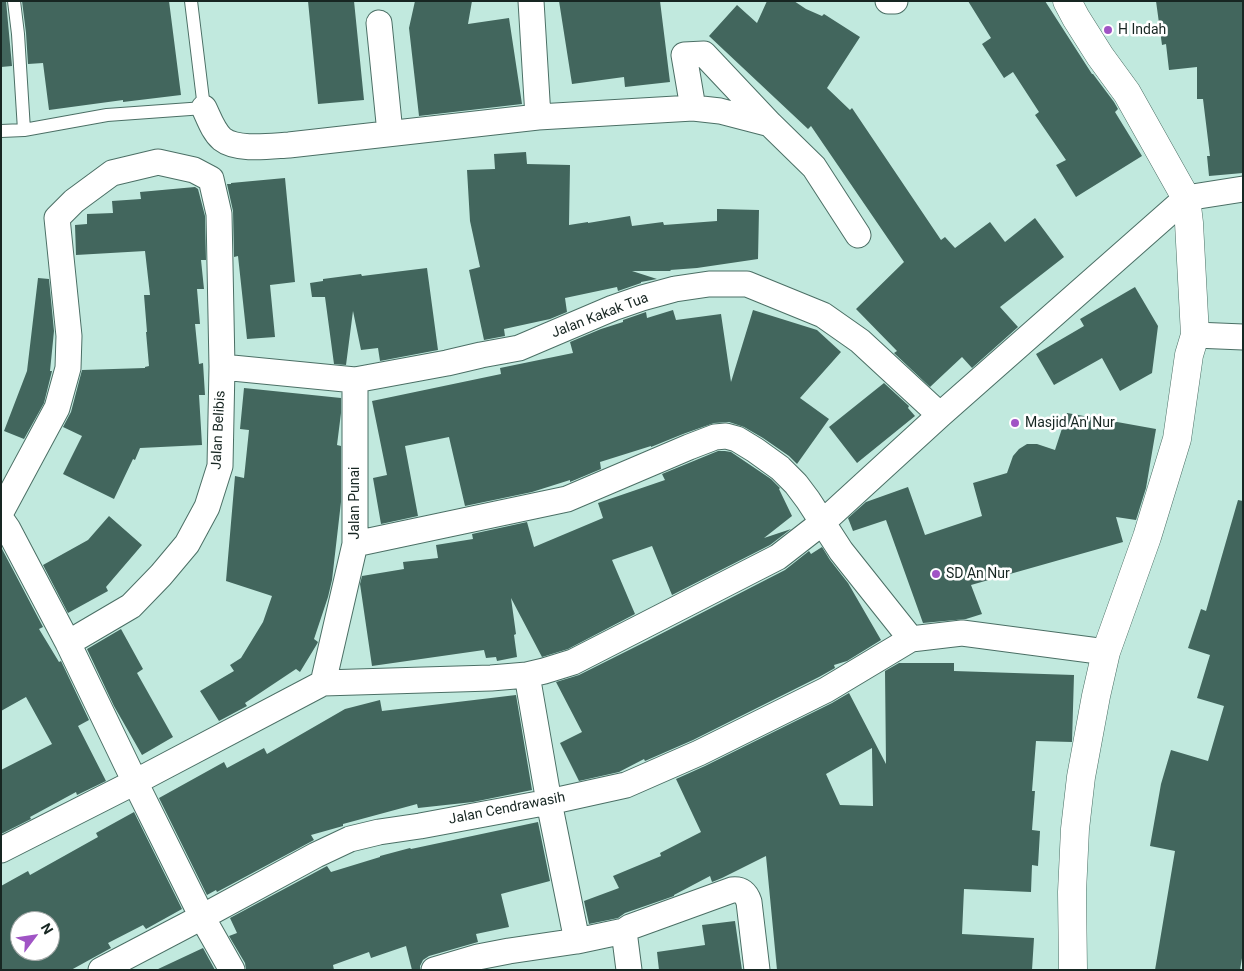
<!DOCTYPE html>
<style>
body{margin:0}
#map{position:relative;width:1244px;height:971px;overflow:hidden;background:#c1e9de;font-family:Roboto,sans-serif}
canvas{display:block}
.frame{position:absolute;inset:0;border:2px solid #172622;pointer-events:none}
.north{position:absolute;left:10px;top:911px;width:50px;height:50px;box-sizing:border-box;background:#fff;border:1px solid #a2a8a7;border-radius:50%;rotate:59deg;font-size:14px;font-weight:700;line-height:20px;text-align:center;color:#172622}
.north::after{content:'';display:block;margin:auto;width:18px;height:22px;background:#a054c5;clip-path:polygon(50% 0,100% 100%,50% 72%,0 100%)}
</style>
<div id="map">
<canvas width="1244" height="971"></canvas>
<div class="frame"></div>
<div class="north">N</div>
</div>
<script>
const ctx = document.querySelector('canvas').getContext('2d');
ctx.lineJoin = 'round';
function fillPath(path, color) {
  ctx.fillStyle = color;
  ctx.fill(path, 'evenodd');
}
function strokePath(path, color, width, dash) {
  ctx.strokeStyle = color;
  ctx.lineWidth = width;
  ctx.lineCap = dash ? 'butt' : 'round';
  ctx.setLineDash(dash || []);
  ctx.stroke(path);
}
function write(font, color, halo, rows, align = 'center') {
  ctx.font = font + ' Roboto,sans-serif';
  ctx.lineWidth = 5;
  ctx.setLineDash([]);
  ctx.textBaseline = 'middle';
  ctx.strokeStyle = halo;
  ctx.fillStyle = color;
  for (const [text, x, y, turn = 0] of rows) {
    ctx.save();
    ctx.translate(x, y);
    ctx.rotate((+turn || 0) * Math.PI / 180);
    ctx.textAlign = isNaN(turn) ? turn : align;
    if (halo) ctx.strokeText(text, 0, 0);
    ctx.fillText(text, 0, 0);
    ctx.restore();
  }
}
fillPath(new Path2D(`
 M1,1h5l6,65 -11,1z
 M22,1h147l12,94 -58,7v-2l-74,10 -6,-47 -15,1 -2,-31z
 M308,1h46l10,99 -46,4z
 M415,1h57l-4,23 41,-6 13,86 -103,12 -10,-88z
 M559,1h101l10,81 -45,5 -1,-10 -52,7z
 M767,1h27l12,8 16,7 2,-2 36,23 -33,51 23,22 2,-2 89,132 4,-3 10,11 35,-26 15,20 30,-24 29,39 -64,50 18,20 -46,41 -10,-11 -32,30 -36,-34 3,-2 -41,-42 48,-47 -93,-136 -3,3 -99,-93 28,-31 20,18z
 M968,1h77l47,73h1l21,28 4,7 -3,3 27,44 -66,41 -20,-32 10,-5 -31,-45 4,-3 -26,-40 -9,6 -22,-34 9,-6z
 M1156,1h87v172l-34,3 -2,-20h3l-7,-57h-6v-32l-28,3 -3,-26 -4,1z
 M526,152l1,12 43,1 -1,60 19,-3v1l42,-7 2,10 31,-4 1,3 53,-4v-12l42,1 -1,49 -61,9 -27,2 1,1h-39l25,8 -16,3v1l-23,8 -1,-4 -52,11 2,14 -17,7 -46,10 1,7 -21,4 -15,-70 11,-3 -10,-46 -3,-51 28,-1 -1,-15z
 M285,178l10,104 -25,3 5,52 -28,2 -9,-83 -4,1 -1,-46 -6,-27h4v-1z
 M195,187l3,2 7,27 1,44h-5l3,29h-7l3,35h-5l4,40 4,-1 2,32h-6l3,50 -62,3 -5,12 -2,-1 -19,40 -51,-25 19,-38 -19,-9 8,-15 11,-42 63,-2v-1l4,-1 -3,-34h1l-3,-37h6l-5,-44 -69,4 -1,-30 12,-1v-10l26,-1 -1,-12 29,-2 -1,-7z
 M427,268l11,82 -58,11 -2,-13 -17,2 -8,-39 -7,54 -12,-1 -9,-67h-13l-2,-14 13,-2v-2l38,-5 1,2z
 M38,278l11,1 5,52 -4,40h2l-8,32 -20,36 -20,-8 23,-60z
 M1135,287l23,39 -6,47 -32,18 -18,-33 -48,27 -18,-31 48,-28 -4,-7z
 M673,310l3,10 45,-6 10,68 22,-72 64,20 24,22 -41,46 29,21 -32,45 -8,-8 -26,-18 -19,-11 -15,-5 -15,1 -31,11 -32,13v-1l-51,16 1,7 -31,13v-2l-38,12 -67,14 -16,-69 -44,9 13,70 -37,8 -8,-46 14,-3 -15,-74 129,-27 -1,-6 73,-15 -3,-11 31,-13 22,-7v-2l23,-8 1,6z
 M884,383l25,23 -1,2 7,8 -58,47 -28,-36z
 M244,388l97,10v15l-4,32 4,1v56l-9,78 -4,17 -14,42 4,3 -1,2 -17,28 -4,-3 -51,34 2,3 -28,15 -19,-30 34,-20 -4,-6 11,-7 22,-36 9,-26 -46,-15 9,-105 9,2 5,-48 -9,-1z
 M1067,413l89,16 -10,59 -10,32 -20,-3 7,25 -152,43 11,29 -16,5 -43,4 -37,-103 -33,11 -5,-13 18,-16 42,-15 17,48 57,-19 -9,-33 34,-10 6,-17 6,-7 8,-5h10l18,6z
 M718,451h7l6,1 40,27 9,9 -1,1 13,27 -28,22 27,-9 -21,16 -98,50 -20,-49 -40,14 23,54 -67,35 -26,8 -31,-59 5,36 -2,1 3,22 -20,4 -1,-4 -10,1 -2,-8 -112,16 -12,-82 2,-8 42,-7 -1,-7 35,-4 -2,-13 37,-6 -1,-5 55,-12 7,25 69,-29 -5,-15 67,-23 -3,-6z
 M1238,500l5,1v451l-3,18h-85l20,-119 -25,-5 11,-62 10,-34 37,11 16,-55 -27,-8 13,-43 -22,-7 13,-39 5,2z
 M109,516l33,29 -36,42 2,4 -40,22 -25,-48 45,-25z
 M1,547l42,80 -4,2 20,33 2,-1 28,59 -11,6 28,55 -29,14 -1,-3 -46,25 1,2 -30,15v-64l51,-26 -26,-47 -25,14z
 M822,547l8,13 18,23 33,57 -34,21 -13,4 1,3 -16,9 -126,63 -48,21 -1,-2 -25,13 -40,9 -19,-38 22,-11 -26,-50 23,-7 68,-34 138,-71 24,-19 2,3z
 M121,629l22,40 -6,4 36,64 -31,18 -28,-49 -27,-57z
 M899,663h55v8l120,4 -2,67 -36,-1 -4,50h3l-3,39 8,1 -2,35 -6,-1 -1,27 -67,-3 -2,45 72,4 -2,32h-255l-11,-114 -44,22 -10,4 -2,-6 -36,19v1l-49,17 -7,5 -29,6 -5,-23 35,-13 -6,-12 48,-20 -1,-3 41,-21 -25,-53 29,-13 127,-63 17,-10 37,71 -1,-93zM872,748l1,58 -33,-1 -14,-31z
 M516,695l16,95 -59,12 -55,6 -1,-4 -74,20v2l-32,9 3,5 -97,52 -1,-2 -9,5 -48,-97 65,-36 3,6 37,-20 3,6 78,-45 35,-9 2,11z
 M134,812l48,97 -36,20 -3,-4 -35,18 3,5 -40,22h-70v-84l27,-15 2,4 68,-38 -2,-4zM20,921h30v30h-30z
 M538,822l12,59 -49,13 8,33 -33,7 2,8 -49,14 -6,4 -3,6v4h-8l-6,-24 -35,12 -2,-6 -36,13 1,5h-88l-1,-7 -16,-27 8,-3 -7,-15 97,-52 4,6 49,-15v-1l30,-8 1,1z
 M735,921l7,49h-83l-2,-18 48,-7 -3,-20z
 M203,948l12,22h-59z`), '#42665d');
const service = new Path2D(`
 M14,1l4,33 6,96
 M1,131l23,-1 83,-15 97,-7 -13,-107`);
const minor = new Path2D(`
 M531,1l7,116
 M888,1h7
 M379,23l11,110
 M204,108c5,10 9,23 18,31 15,12 49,7 67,6l249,-28 155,-9 27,3 50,13 44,43 44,68
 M693,108l-9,-53 20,-1 66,70
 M1195,335l48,2
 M222,367l133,13 92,-17 34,-8 38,-7 94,-40 29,-10 33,-9 34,-5h38l76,31 37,26 80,74
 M1,512l56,-104 11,-40 1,-32 -12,-118 17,-17 38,-28 46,-11 36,8 17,9 8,35 3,153 -2,99 -13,41 -20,37 -26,31 -30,31 -63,37
 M1,519l7,10 60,114 67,139 67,135 30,53
 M355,544l212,-45 122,-52 26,-10 11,-1 11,3 18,11 25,18 16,16 12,16 33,51 70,88 51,-6 144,19
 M527,675l22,127 28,139
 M323,683l32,-139v-164
 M1,850l134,-68 188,-99 168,-5 36,-3 17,-4 29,-9 205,-105 45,-35 117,-107 246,-217 57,-9
 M624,931l5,39
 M101,970l101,-53 114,-62 34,-16 29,-7 41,-6 129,-24 77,-17 73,-32 127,-63 85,-51
 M434,970l44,-13 31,-6 68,-10 47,-10 6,-4 102,-37c9,-1 14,3 17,12l8,68`);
const tertiary = new Path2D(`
 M1067,1l9,17 24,38 27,37 59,105 3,25 6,112 -6,20 -12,84 -30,98 -41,115 -10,44 -15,81 -6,52 -3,63 1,78`);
strokePath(service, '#4b6f65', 14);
strokePath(minor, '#4b6f65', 27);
strokePath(tertiary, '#4b6f65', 29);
strokePath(service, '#fff', 12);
strokePath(minor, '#fff', 25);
strokePath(tertiary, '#fff', 28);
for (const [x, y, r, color] of [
 [1108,30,5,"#a054c5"],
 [1015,423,5,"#a054c5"],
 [936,574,5,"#a054c5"]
]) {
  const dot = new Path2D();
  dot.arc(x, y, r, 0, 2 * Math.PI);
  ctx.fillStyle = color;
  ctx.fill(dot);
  strokePath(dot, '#fff', 2);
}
write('14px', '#172622', '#fff', [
 ["H Indah",1118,30],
 ["Masjid An' Nur",1025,423],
 ["SD An Nur",946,574]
], 'left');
write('14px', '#172622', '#fff', [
 ["Jalan Kakak Tua",600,316,-21],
 ["Jalan Belibis",219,430,-87],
 ["Jalan Punai",355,503,-90],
 ["Jalan Cendrawasih",507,809,-11]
]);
</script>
